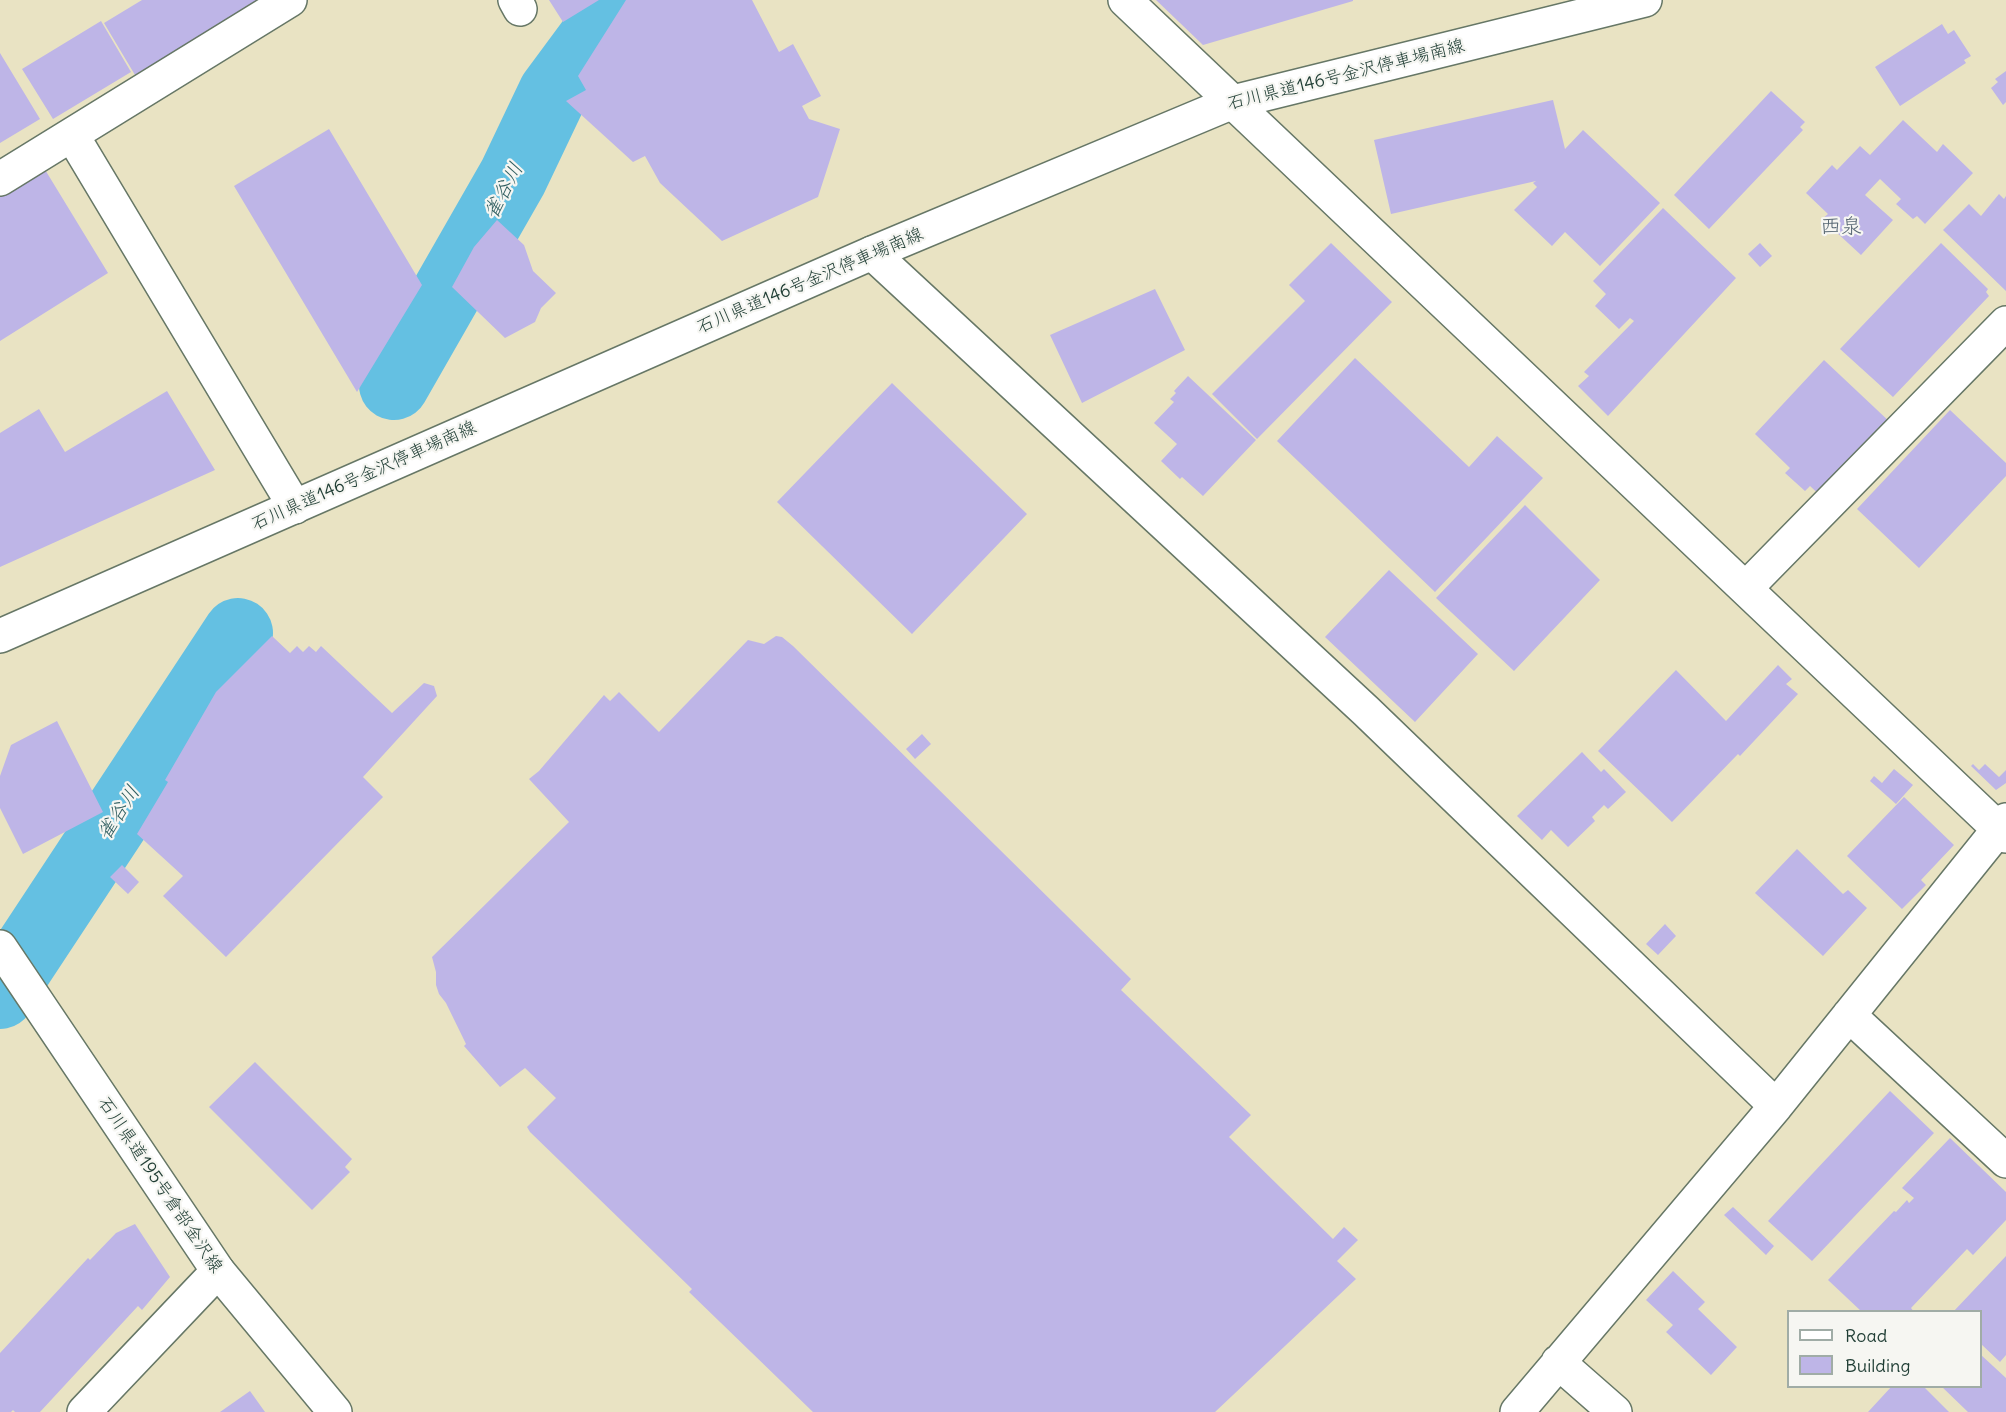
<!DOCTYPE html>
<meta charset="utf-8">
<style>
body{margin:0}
#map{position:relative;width:2006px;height:1412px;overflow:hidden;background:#e9e3c3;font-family:Delius,sans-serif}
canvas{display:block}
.legend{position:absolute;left:1787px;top:1310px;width:195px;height:78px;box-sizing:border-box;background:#f6f6f2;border:2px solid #a0aca6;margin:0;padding:8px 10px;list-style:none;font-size:18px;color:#1f3d34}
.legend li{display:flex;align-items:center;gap:12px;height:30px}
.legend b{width:30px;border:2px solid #a0aca6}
</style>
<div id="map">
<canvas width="2006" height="1412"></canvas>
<ul class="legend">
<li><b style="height:8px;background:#fff"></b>Road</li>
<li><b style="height:16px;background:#beb5e7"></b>Building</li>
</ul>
</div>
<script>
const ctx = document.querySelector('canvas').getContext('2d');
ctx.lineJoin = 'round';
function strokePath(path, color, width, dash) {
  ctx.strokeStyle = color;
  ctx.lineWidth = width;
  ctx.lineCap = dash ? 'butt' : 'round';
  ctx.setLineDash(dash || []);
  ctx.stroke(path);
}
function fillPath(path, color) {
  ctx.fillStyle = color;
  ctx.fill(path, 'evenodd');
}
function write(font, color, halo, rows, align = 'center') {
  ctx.font = font + ' Delius,"Klee One",sans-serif';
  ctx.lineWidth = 4.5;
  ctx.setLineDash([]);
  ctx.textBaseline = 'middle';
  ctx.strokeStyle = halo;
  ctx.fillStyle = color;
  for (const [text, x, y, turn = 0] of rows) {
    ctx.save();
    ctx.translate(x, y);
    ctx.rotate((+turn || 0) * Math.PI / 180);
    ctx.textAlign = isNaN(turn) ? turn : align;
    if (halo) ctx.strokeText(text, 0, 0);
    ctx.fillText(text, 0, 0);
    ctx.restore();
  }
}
strokePath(new Path2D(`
 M394,385l119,-208 40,-84 57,-77 8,-16
 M0,994l238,-361`), '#64c0e2', 70);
fillPath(new Path2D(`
 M142,0h118l-125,75 -31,-52z
 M549,0h50l-36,22z
 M626,0h126l27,52 14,-8 28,52 -19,10 7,13 31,10 -22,68 -96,44 -62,-58 -15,-27 -12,6 -67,-61 20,-11 -8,-14z
 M1156,0h197v1l-150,44z
 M101,21l30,51 -78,47 -31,-50z
 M1942,24l6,10 6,-4 17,26 -7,4 2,3 -66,43 -25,-39z
 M0,53l40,66 -40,24z
 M2006,71v31l-3,3 -12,-17 7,-6 -3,-3z
 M1771,91l34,31 -5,5 3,3 -94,99 -35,-34z
 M1553,100l12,49 18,-19 77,73 -60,63 -35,-34 -13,14 -38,-36 23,-23 -4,-4 3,-2 -145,33 -17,-74z
 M1903,120l34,32 6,-8 30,29 -48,51 -8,-8 -4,3 -17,-15 5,-5 -21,-20 -15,16 28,25 -32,35 -39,-36 6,-5 -22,-21 26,-28 5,5 23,-24 10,9z
 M329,129l93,156 -65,107 -123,-206z
 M44,168l64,105 -108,68v-145z
 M1999,194l5,5 2,-3v95l-63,-61 26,-26 12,12z
 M1663,208l73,70 -128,138 -30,-30 11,-10 -5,-4 50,-51 -4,-3 -11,11 -24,-23 11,-12 -13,-13z
 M497,220l27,25 9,26 23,22 -15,15 -6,14 -30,16 -53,-51 22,-40z
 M1331,243l61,59 -135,137 -45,-45 93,-93 -16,-16z
 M1760,243l12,13 -12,11 -12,-13z
 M1941,243l47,46 -2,3 3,4 -96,101 -53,-48z
 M1155,289l30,61 -103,53 -32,-68z
 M1355,358l114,109 28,-31 46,42 -108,114 -158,-151z
 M1824,360l68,64 -69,74 -13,-12 -5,5 -20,-18 5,-5 -35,-34z
 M1188,376l68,64 -53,56 -21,-19 -2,2 -19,-18 16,-17 -23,-21 20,-21 -4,-3 6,-6 -2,-2z
 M892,383l135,131 -115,120 -135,-132z
 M167,391l48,79 -215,97v-134l39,-24 26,43z
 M1950,410l56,53v13l-87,92 -62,-59z
 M1525,505l75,75 -86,91 -78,-73z
 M1389,570l89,84 -63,68 -90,-85z
 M272,636l18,17 7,-7 6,6 6,-6 7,6 5,-6 71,67 32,-30 10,3 3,10 -74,81 20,20 -157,160 -63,-61 20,-20 -46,-42 31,-52 -3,-2 51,-88z
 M776,636l6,1 11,9 338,333 -10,11 130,125 -22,22 104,102 11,-12 14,13 -21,21 19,18 -141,133h-402l-124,-120 3,-3 -162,-157 -3,-5 29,-29 -31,-30 -25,19 -36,-41 2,-2 -20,-41 -7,-9 -3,-9v-13l-4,-15 137,-135 -40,-43 10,-8 65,-76 6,6 9,-9 40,40 89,-92 16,4z
 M1778,665l14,14 -6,5 12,10 -58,62 -2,-2 -66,68 -74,-71 78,-81 50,51z
 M57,721l46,91 -80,42 -23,-46v-32l11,-31z
 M922,734l9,10 -16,15 -9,-10z
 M1582,752l19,20 3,-3 22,23 -18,17 -4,-4 -12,12 3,4 -27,26 -17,-17 -9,10 -25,-24z
 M1973,764l6,6 6,-6 14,13 7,-7v13l-10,7 -25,-24z
 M1894,769l19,16 -17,19 -26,-23 4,-5 8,7z
 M1904,797l50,48 -33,35 5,5 -24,24 -55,-53z
 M1797,849l46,45 5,-4 19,18 -44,48 -68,-63z
 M122,865l17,17 -11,12 -18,-17z
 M1665,924l11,12 -18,19 -12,-11z
 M255,1062l97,97 -7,8 5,5 -38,38 -103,-103z
 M1890,1091l44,42 -122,128 -44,-40z
 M1950,1138l56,54v28l-33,35 -6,-6 -56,59 3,4h-52l-34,-32 66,-69 2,1 11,-12 2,3 5,-5 -12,-10z
 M1733,1207l41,39 -8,9 -42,-40z
 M135,1224l35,53 -28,33 -4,-4 -98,106h-25l-2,-2 -2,2h-11v-59l88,-95 2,2 26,-27z
 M2006,1256v99l-6,7 -20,-19v-31h-27z
 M1673,1271l32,31 -7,7 39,38 -26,28 -45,-43 7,-7 -27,-25z
 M1980,1354l26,24v34h-38l-27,-26h39z
 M1892,1386h31l26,26h-81z
 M250,1391l15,21h-45z`), '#beb5e7');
const minor = new Path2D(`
 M515,0l5,9
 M1125,0l881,836
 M72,135l223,372
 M0,179l290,-179
 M872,253l494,458 410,395 -259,306
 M1746,588l260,-265
 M1849,1015l157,146
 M1776,1106l230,-286
 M1558,1362l57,50
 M84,1412l134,-141`);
const major = new Path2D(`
 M0,636l872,-383 361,-151 412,-102
 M0,947l218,324 117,141`);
strokePath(minor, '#676', 36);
strokePath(major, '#676', 36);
strokePath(minor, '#fff', 33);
strokePath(major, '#fff', 33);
write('18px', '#1f3d34', '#f6f6f2', [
 ["石川県道146号金沢停車場南線",1346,75,-14],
 ["石川県道146号金沢停車場南線",810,281,-23],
 ["石川県道146号金沢停車場南線",364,476,-24],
 ["石川県道195号倉部金沢線",160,1185,56]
]);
write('italic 20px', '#305e60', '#f6f6f2', [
 ["雀谷川",504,191,-62],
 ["雀谷川",119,813,-57]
]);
write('21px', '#576773', '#f6f6f2', [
 ["西泉",1841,227]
]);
</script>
